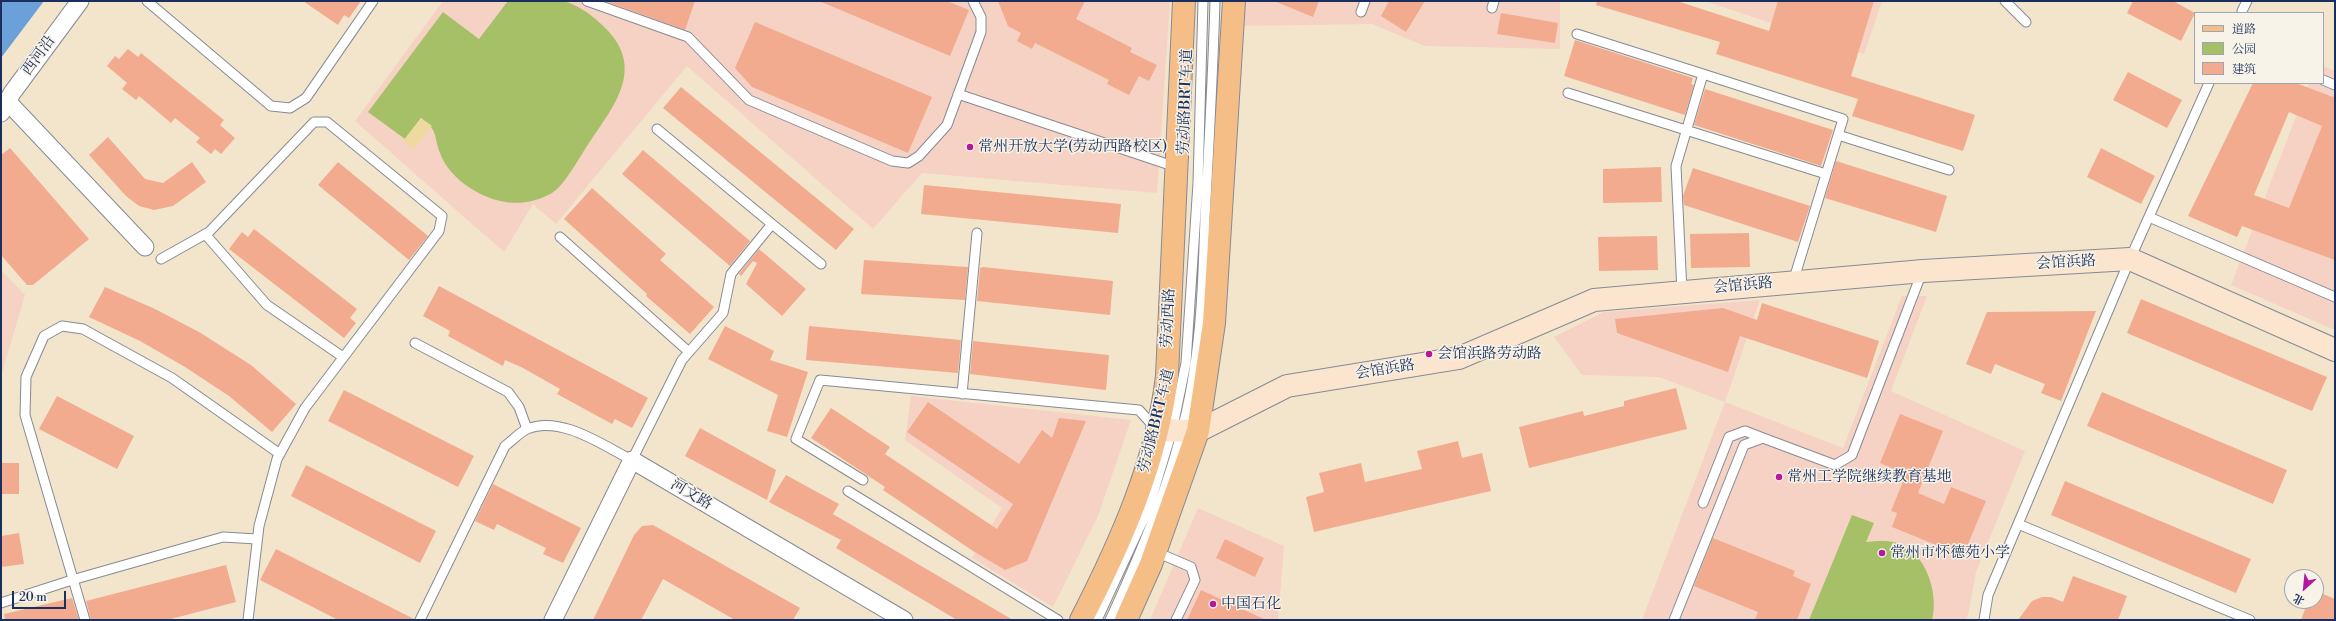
<!DOCTYPE html>
<meta charset="utf-8">
<style>
body{margin:0}
#map{position:relative;width:2336px;height:621px;overflow:hidden;background:#f2e5cc;font-family:"Libre Bodoni","Noto Serif SC",serif}
canvas{display:block}
.frame{position:absolute;inset:0;border:2px solid #1b2f5e;pointer-events:none}
.legend{position:absolute;left:2194px;top:12px;width:130px;height:72px;box-sizing:border-box;background:#f7f3e8;border:1px solid #9fa5b1;margin:0;padding:5px 7px;list-style:none;font-size:12px;color:#1b2f5e}
.legend li{display:flex;align-items:center;gap:8px;height:20px}
.legend b{width:20px;border:1px solid #9fa5b1}
.north{position:absolute;left:2284px;top:569px;width:40px;height:40px;box-sizing:border-box;background:#f7f3e8;border:1px solid #9fa5b1;border-radius:50%;rotate:207deg;font-size:11px;font-weight:700;line-height:16px;text-align:center;color:#1b2f5e}
.north::after{content:'';display:block;margin:auto;width:14px;height:18px;background:#b5179e;clip-path:polygon(50% 0,100% 100%,50% 72%,0 100%)}
.scale{position:absolute;left:12px;top:591px;width:54px;height:18px;box-sizing:border-box;border:2px solid #1b2f5e;border-top:0;padding-left:5px;font-size:12px;line-height:14px;white-space:nowrap;color:#1b2f5e;-webkit-text-stroke:3px #f7f3e8;paint-order:stroke}
</style>
<div id="map">
<canvas width="2336" height="621"></canvas>
<div class="frame"></div>
<ul class="legend">
<li><b style="height:5px;background:#f6be87"></b>道路</li>
<li><b style="height:11px;background:#a5c067"></b>公园</li>
<li><b style="height:11px;background:#f3ab8f"></b>建筑</li>
</ul>
<div class="north">北</div>
<div class="scale">20 m</div>
</div>
<script>
const ctx = document.querySelector('canvas').getContext('2d');
ctx.lineJoin = 'round';
function fillPath(path, color) {
  ctx.fillStyle = color;
  ctx.fill(path, 'evenodd');
}
function strokePath(path, color, width, dash) {
  ctx.strokeStyle = color;
  ctx.lineWidth = width;
  ctx.lineCap = dash ? 'butt' : 'round';
  ctx.setLineDash(dash || []);
  ctx.stroke(path);
}
function write(font, color, halo, rows, align = 'center') {
  ctx.font = font + ' "Libre Bodoni","Noto Serif SC",serif';
  ctx.lineWidth = 3;
  ctx.setLineDash([]);
  ctx.textBaseline = 'middle';
  ctx.strokeStyle = halo;
  ctx.fillStyle = color;
  for (const [text, x, y, turn = 0] of rows) {
    ctx.save();
    ctx.translate(x, y);
    ctx.rotate((+turn || 0) * Math.PI / 180);
    ctx.textAlign = isNaN(turn) ? turn : align;
    if (halo) ctx.strokeText(text, 0, 0);
    ctx.fillText(text, 0, 0);
    ctx.restore();
  }
}
fillPath(new Path2D(`
 M443,1h727l-13,192 -235,-20 -49,56 -186,-163 -131,158 -23,-20 -29,48 -149,-131z
 M1245,1h315v48l-135,-3 -53,-22 -129,2z
 M1705,1h177l-18,53z
 M2323,66l12,5v259l-104,-45 78,-202h14z
 M1,270l24,25 -24,81z
 M1902,296h25l-36,95 134,60 -49,121 -9,48h-325l83,-218 -66,-25 -77,-2 -28,-38 50,-25 156,-12 -35,102 118,46z
 M911,396l220,24 -33,96 -45,91 -81,-49 30,-50 -97,-68z
 M1198,508l86,38 -6,74h-128z`), '#f6d2c4');
fillPath(new Path2D(`
 M508,1c17,0 37,-1 54,0 13,2 30,14 39,23 45,40 17,77 -10,116 -10,14 -25,44 -39,53 -21,12 -45,13 -67,3 -18,-8 -38,-23 -45,-43 -7,-19 -1,-21 -19,-35l-16,21 -37,-27 75,-100 36,27z
 M1852,515l22,8 -8,19c11,-1 21,-2 31,1 29,8 42,51 35,77h-123z`), '#a5c067');
fillPath(new Path2D(`
 M421,118l11,8 -18,23 -11,-8z`), '#eeda9e');
fillPath(new Path2D(`
 M1,1h43l-43,57z`), '#6ca0d8');
fillPath(new Path2D(`
 M303,1h58l-12,17 -5,-3 -6,10z
 M605,1h90l-10,29z
 M819,1h128l22,9 -19,46z
 M998,1h87l-9,18 56,29 -2,4 27,13 -8,16 -10,-5 -10,19 -22,-11 2,-4 -74,-37 -3,6 -15,-8 4,-8 -13,-7z
 M1274,1h45l-6,16z
 M1389,1h36l-19,31 -25,-16z
 M1597,1h80l92,30 9,-30h96l-23,75 124,39 -12,36 -111,-35 6,-17 -142,-45 4,-12 -124,-37z
 M2133,1h40l22,12 -14,28 -54,-28z
 M1501,13l57,10 -3,20 -58,-9z
 M755,22l177,75 -24,56 -156,-66 -17,-19z
 M1575,40l118,38 -2,6 3,1 -9,30 -121,-39z
 M128,49l10,8 3,-4 83,67 -4,5 15,13 -14,16 -6,-5 -4,5 -15,-12 4,-4 -25,-20 -4,5 -32,-27 -3,4 -14,-11 5,-6 -20,-17 8,-10 4,3z
 M2128,72l54,28 -15,28 -54,-28z
 M2253,83h43l37,14 2,-2v165l-93,-34 -5,11 -49,-21zM2289,112l33,14 -33,82 -35,-13z
 M681,87l173,142 -18,21 -173,-142z
 M1705,89l128,41 -12,36 -127,-41z
 M108,137l37,42 18,4 29,-21 14,20 -33,24 -19,4 -15,-4 -13,-10 -37,-41z
 M10,148l79,91 -56,46h-6l-26,-30v-100z
 M2101,148l54,28 -14,28 -54,-27z
 M643,150l107,91 -20,25 -108,-92z
 M1836,161l111,35 -11,36 -111,-34z
 M338,162l90,74 -19,24 -91,-75z
 M1661,167l1,35 -59,1v-34z
 M1693,168l117,38 -12,36 -114,-37 -1,-9z
 M924,185l197,19 -3,29 -197,-19z
 M592,188l74,66 -6,6 54,47 -24,27 -44,-38 1,-2 -83,-75z
 M254,229l103,80 -7,9 6,5 -12,15 -115,-89 13,-17 6,5z
 M1749,233l1,34 -59,1 -1,-34z
 M1657,236l1,34 -59,1 -1,-34z
 M759,249l47,40 -24,27 -36,-32 11,-21 -4,-2 -12,15 -2,-2z
 M864,260l104,7 -3,33 -104,-6z
 M983,267l130,14 -3,34 -133,-14 3,-33z
 M439,286l209,112 -16,30 -17,-9 -3,5 -55,-30 3,-5 -37,-21 -18,-8 -2,6 -55,-30 2,-5 -27,-15z
 M105,287l50,22 44,23 52,33 45,39 -24,28 -43,-36 -44,-29 -45,-26 -51,-24z
 M2141,299l186,78 -15,34 -185,-78z
 M1762,303l117,38 -12,37 -127,-42 -12,36 -111,-39 -2,-14 108,-11 34,12z
 M2096,311l-35,90 -20,-8 4,-9 -50,-20 -4,10 -25,-10 21,-52z
 M725,326l49,25 -4,9 38,12 -21,65 -20,-6 11,-36 -70,-36z
 M809,326l152,14 -3,33 -152,-13z
 M973,341l136,14 -3,35 -136,-16z
 M1676,388l11,41 -158,39 -10,-41 64,-16 1,5 40,-10v-5z
 M344,390l130,66 -16,31 -130,-66z
 M2102,392l185,78 -14,34 -186,-78z
 M57,396l77,40 -17,33 -78,-40z
 M928,402l91,62 23,-34 10,8 7,-20 27,3 -59,140 -22,9 -32,-19 -90,-61 2,-3 -74,-49 20,-30 59,39 -5,7 112,75 16,-25 -106,-72z
 M1900,414l43,17 -25,62 26,11 7,-17 35,14 -23,55 -71,-29 5,-14 -6,-2 15,-37 -26,-11z
 M700,428l76,42 -9,30 -82,-44z
 M1458,441l4,17 20,-5 9,38 -177,41 -8,-35 18,-5 -5,-19 42,-10 4,19 57,-13 -5,-18z
 M1,463h18v31h-18z
 M306,465l130,66 -16,32 -129,-67z
 M786,475l53,29 -6,10 180,106h-56l-121,-72 5,-8 -72,-38z
 M2065,481l186,78 -15,34 -185,-78z
 M493,484l88,44 -18,35 -20,-9 3,-6 -49,-24 -3,6 -19,-9z
 M653,525l147,83 -7,12h-58l-72,-41 -22,41h-48l41,-85 8,-9z
 M19,533l5,31 -23,3v-31z
 M1713,538l82,33 -2,5 18,8 -14,36h-42l3,-8 -64,-26z
 M1225,539l39,19 -9,19 -39,-19z
 M276,549l138,70v1h-76l-78,-40z
 M226,565l10,37 -69,18h-76l-5,-19z
 M2073,576l54,20 -9,24h-100l14,-19 10,-4h9l12,5z
 M1201,590l65,30h-79z
 M2316,591l19,8v21h-34l7,-19h8z
 M72,598l7,22h-74l-1,-6z`), '#f3ab8f');
const lane = new Path2D(`
 M147,1l124,105 19,2 16,-10 67,-97
 M587,1l101,36 61,63 143,61 16,2 11,-7 28,-31 34,-93v-15l-8,-16
 M2005,1l21,21
 M1492,8l2,-7
 M2242,11l5,-10
 M1361,12l4,-11
 M1577,34l126,40
 M2323,80l12,5
 M1568,93l258,81
 M958,94l218,73
 M1838,135l111,35
 M2149,217l186,80
 M772,224l49,40
 M205,234l62,71 76,52
 M560,237l129,115
 M161,259l48,-27 105,-110h13l115,94 -3,15 -134,177 -28,51 -18,67 -11,94
 M1682,292l-6,-126 27,-92 140,45 -50,163
 M415,343l93,49 11,15 8,22
 M962,394l15,-161
 M863,480l-67,-41 24,-59 319,30 17,19
 M848,491l210,129
 M1703,503l26,-66 16,-6 18,7
 M2018,524l232,96
 M1156,552l35,15 4,13 -19,40
 M1,603l71,-23 151,-43 34,2
 M85,620l-60,-205 1,-38 18,-41 18,-10 21,3 89,49 108,76
 M420,620l85,-174c7,-5 15,-14 22,-17 34,-14 75,16 105,31l50,-100 41,-47 8,-39 41,-50 -115,-95
 M1097,620l52,-113 23,-76 14,-68 12,-180 5,-182
 M1110,620c35,-76 68,-154 82,-237 10,-55 11,-110 13,-165 4,-73 8,-145 10,-217
 M1674,620l70,-175 19,-7 72,27 17,-10 70,-183
 M1984,620l4,-25 142,-336 79,-176`);
const street = new Path2D(`
 M7,101l138,146
 M1,113l11,-20 68,-92
 M553,620l79,-160 272,160`);
const secondary = new Path2D(`
 M1157,430l41,1 89,-45 172,-28 135,-58 329,-29 207,-12 205,91`);
const primary = new Path2D(`
 M1081,620c39,-76 76,-158 86,-244l17,-375
 M1126,620l25,-56 47,-133 16,-108 20,-322`);
strokePath(lane, '#868a95', 11);
strokePath(street, '#868a95', 19);
strokePath(secondary, '#868a95', 24);
strokePath(primary, '#868a95', 24);
strokePath(lane, '#fff', 9);
strokePath(street, '#fff', 17);
strokePath(secondary, '#fbe5cf', 22);
strokePath(primary, '#f6be87', 22);
for (const [x, y, r, color] of [
 [970,147,4,"#b5179e"],
 [1429,354,4,"#b5179e"],
 [1779,477,4,"#b5179e"],
 [1882,553,4,"#b5179e"],
 [1213,604,4,"#b5179e"]
]) {
  const dot = new Path2D();
  dot.arc(x, y, r, 0, 2 * Math.PI);
  ctx.fillStyle = color;
  ctx.fill(dot);
  strokePath(dot, '#f7f3e8', 1.5);
}
write('15px', '#1b2f5e', '#f7f3e8', [
 ["西河沿",39,56,-54],
 ["劳动路BRT车道",1186,102,-88],
 ["会馆浜路",2066,263,-3],
 ["会馆浜路",1743,286,-5],
 ["劳动西路",1169,318,-87],
 ["会馆浜路",1385,370,-9],
 ["劳动路BRT车道",1157,421,-76],
 ["河文路",691,495,30]
]);
write('15px', '#1b2f5e', '#f7f3e8', [
 ["常州开放大学(劳动西路校区)",978,147],
 ["会馆浜路劳动路",1437,354],
 ["常州工学院继续教育基地",1787,477],
 ["常州市怀德苑小学",1890,553],
 ["中国石化",1221,604]
], 'left');
</script>
